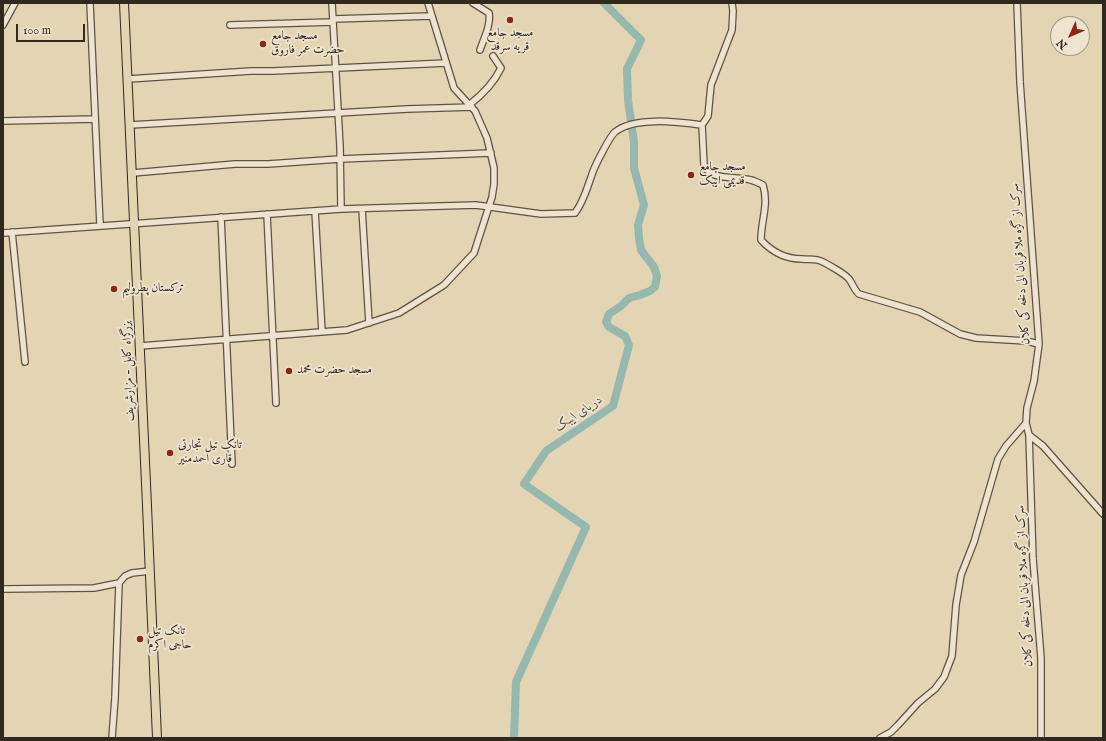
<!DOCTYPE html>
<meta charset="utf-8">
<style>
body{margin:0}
#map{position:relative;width:1106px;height:741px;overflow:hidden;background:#e3d4b3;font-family:"IM FELL English",serif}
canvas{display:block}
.frame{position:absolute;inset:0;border:4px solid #31281e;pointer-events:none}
.north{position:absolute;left:1050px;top:16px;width:40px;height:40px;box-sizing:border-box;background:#ede3ce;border:1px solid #a29888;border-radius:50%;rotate:225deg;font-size:11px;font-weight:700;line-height:16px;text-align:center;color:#31281e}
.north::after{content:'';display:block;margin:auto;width:14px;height:18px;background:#8f2418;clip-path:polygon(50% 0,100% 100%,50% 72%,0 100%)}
.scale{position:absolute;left:16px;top:24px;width:69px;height:18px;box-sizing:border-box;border:2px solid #31281e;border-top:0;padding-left:5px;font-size:12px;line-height:14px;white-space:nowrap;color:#31281e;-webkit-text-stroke:3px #ede3ce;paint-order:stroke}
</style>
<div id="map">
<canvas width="1106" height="741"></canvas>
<div class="frame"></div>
<div class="north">N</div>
<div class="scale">100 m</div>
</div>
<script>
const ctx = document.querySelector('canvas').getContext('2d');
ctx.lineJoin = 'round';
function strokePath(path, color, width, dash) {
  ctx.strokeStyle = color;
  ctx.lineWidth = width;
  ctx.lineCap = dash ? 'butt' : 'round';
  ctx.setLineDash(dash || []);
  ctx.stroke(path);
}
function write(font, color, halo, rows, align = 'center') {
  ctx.font = font + ' "IM FELL English",Amiri,serif';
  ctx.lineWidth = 3.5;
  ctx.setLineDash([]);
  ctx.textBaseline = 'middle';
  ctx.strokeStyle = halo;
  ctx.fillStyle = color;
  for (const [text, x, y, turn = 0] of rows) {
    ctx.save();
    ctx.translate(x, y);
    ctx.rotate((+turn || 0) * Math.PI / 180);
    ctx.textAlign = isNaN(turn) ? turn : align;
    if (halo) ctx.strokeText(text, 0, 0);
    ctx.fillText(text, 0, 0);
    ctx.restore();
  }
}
strokePath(new Path2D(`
 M514,738l2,-56 70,-155 -62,-43 22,-33 67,-45 16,-61 -4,-9 -16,-9 -3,-5 3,-8 12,-8 8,-8 11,-3 10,-4 5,-4 2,-11 -3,-9 -13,-17 -2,-12 -1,-13 6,-20 -10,-37v-26l-6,-42 -1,-31 14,-29 -37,-37`), '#95b8af', 8);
const minor = new Path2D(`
 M90,3l10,222
 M332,3l8,143 1,63
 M473,3l16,10c2,12 -5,25 -9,37
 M732,3l1,8 -1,19 -21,55 -3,31 -6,9 2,40c5,16 33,11 47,15 4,1 8,3 12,5 6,20 -2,35 -2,55 11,12 24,19 41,19 8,1 13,-1 21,3 6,3 22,12 26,17 4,5 5,11 10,15l61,18 40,22 16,4 50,3 13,3
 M1017,3l3,79 19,262 -5,37 -7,27 -1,15 3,12 4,124 8,99v80
 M333,19l99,-3
 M3,25l12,-22
 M230,25l103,-3
 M128,79l123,-8h22l173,-8
 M469,105c13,-10 25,-22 32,-37l-8,-12
 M3,121l92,-2
 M130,125l277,-16 65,-2
 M133,173l102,-9h33l72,-5 151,-6
 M362,209l7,114
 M315,211l7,121
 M267,214l9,189
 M221,217l11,247
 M12,232l13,130
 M3,233l338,-24 135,-4 65,9 34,-1c10,-13 13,-29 19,-44 3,-7 16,-33 21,-37 19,-16 64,-10 87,-7
 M140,346l207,-16 52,-17 45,-28 30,-32 18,-56 2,-13v-16l-7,-30 -12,-27 -21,-23 -26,-85
 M1029,435l14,11 60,68
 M3,589l91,-1 25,-5 6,-7 7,-3 18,-2
 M112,738l3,-40 4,-115
 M880,738l11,-6 7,-7 20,-22 17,-14 9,-12 8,-21 4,-51 5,-30 13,-33 24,-83 8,-13 20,-23`);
const highway = new Path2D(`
 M124,3c13,245 22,490 33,735`);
strokePath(minor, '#5e5343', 8);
strokePath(highway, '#31281e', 10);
strokePath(minor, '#ede3ce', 5.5);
strokePath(highway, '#e3d4b3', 8);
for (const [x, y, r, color] of [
 [510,20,4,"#8f2418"],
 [263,44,4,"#8f2418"],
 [691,175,4,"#8f2418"],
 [114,289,4,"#8f2418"],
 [289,371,4,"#8f2418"],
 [170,453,4,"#8f2418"],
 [140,639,4,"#8f2418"]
]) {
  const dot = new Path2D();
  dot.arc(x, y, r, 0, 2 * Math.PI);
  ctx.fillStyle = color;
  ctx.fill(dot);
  strokePath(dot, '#ede3ce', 1.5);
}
write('12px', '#31281e', '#ede3ce', [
 ["مسجد جامع",510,34,"center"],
 ["قریه سرقد",510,48,"center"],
 ["مسجد جامع",271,37],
 ["حضرت عمر فاروق",271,51],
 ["مسجد جامع",699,168],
 ["قدیمی ایبک",699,182],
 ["ترکستان پطرولیم",122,289],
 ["مسجد حضرت محمد",297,371],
 ["تانک تیل تجارتی",178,446],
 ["قاری احمدمنیر",178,460],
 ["تانک تیل",148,632],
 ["حاجی اکرم",148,646]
], 'left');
write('12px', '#31281e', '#ede3ce', [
 ["سرک از گزه ملا قربان الی دلخه کی کلان",1021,264,-94],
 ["بزرگراه کابل - مزارشریف",129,371,-92],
 ["سرک از گزه ملا قربان الی دلخه کی کلان",1025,586,-93]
]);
write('italic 13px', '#4a4c42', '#ede3ce', [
 ["دریای ایبک",579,414,-34]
]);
</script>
